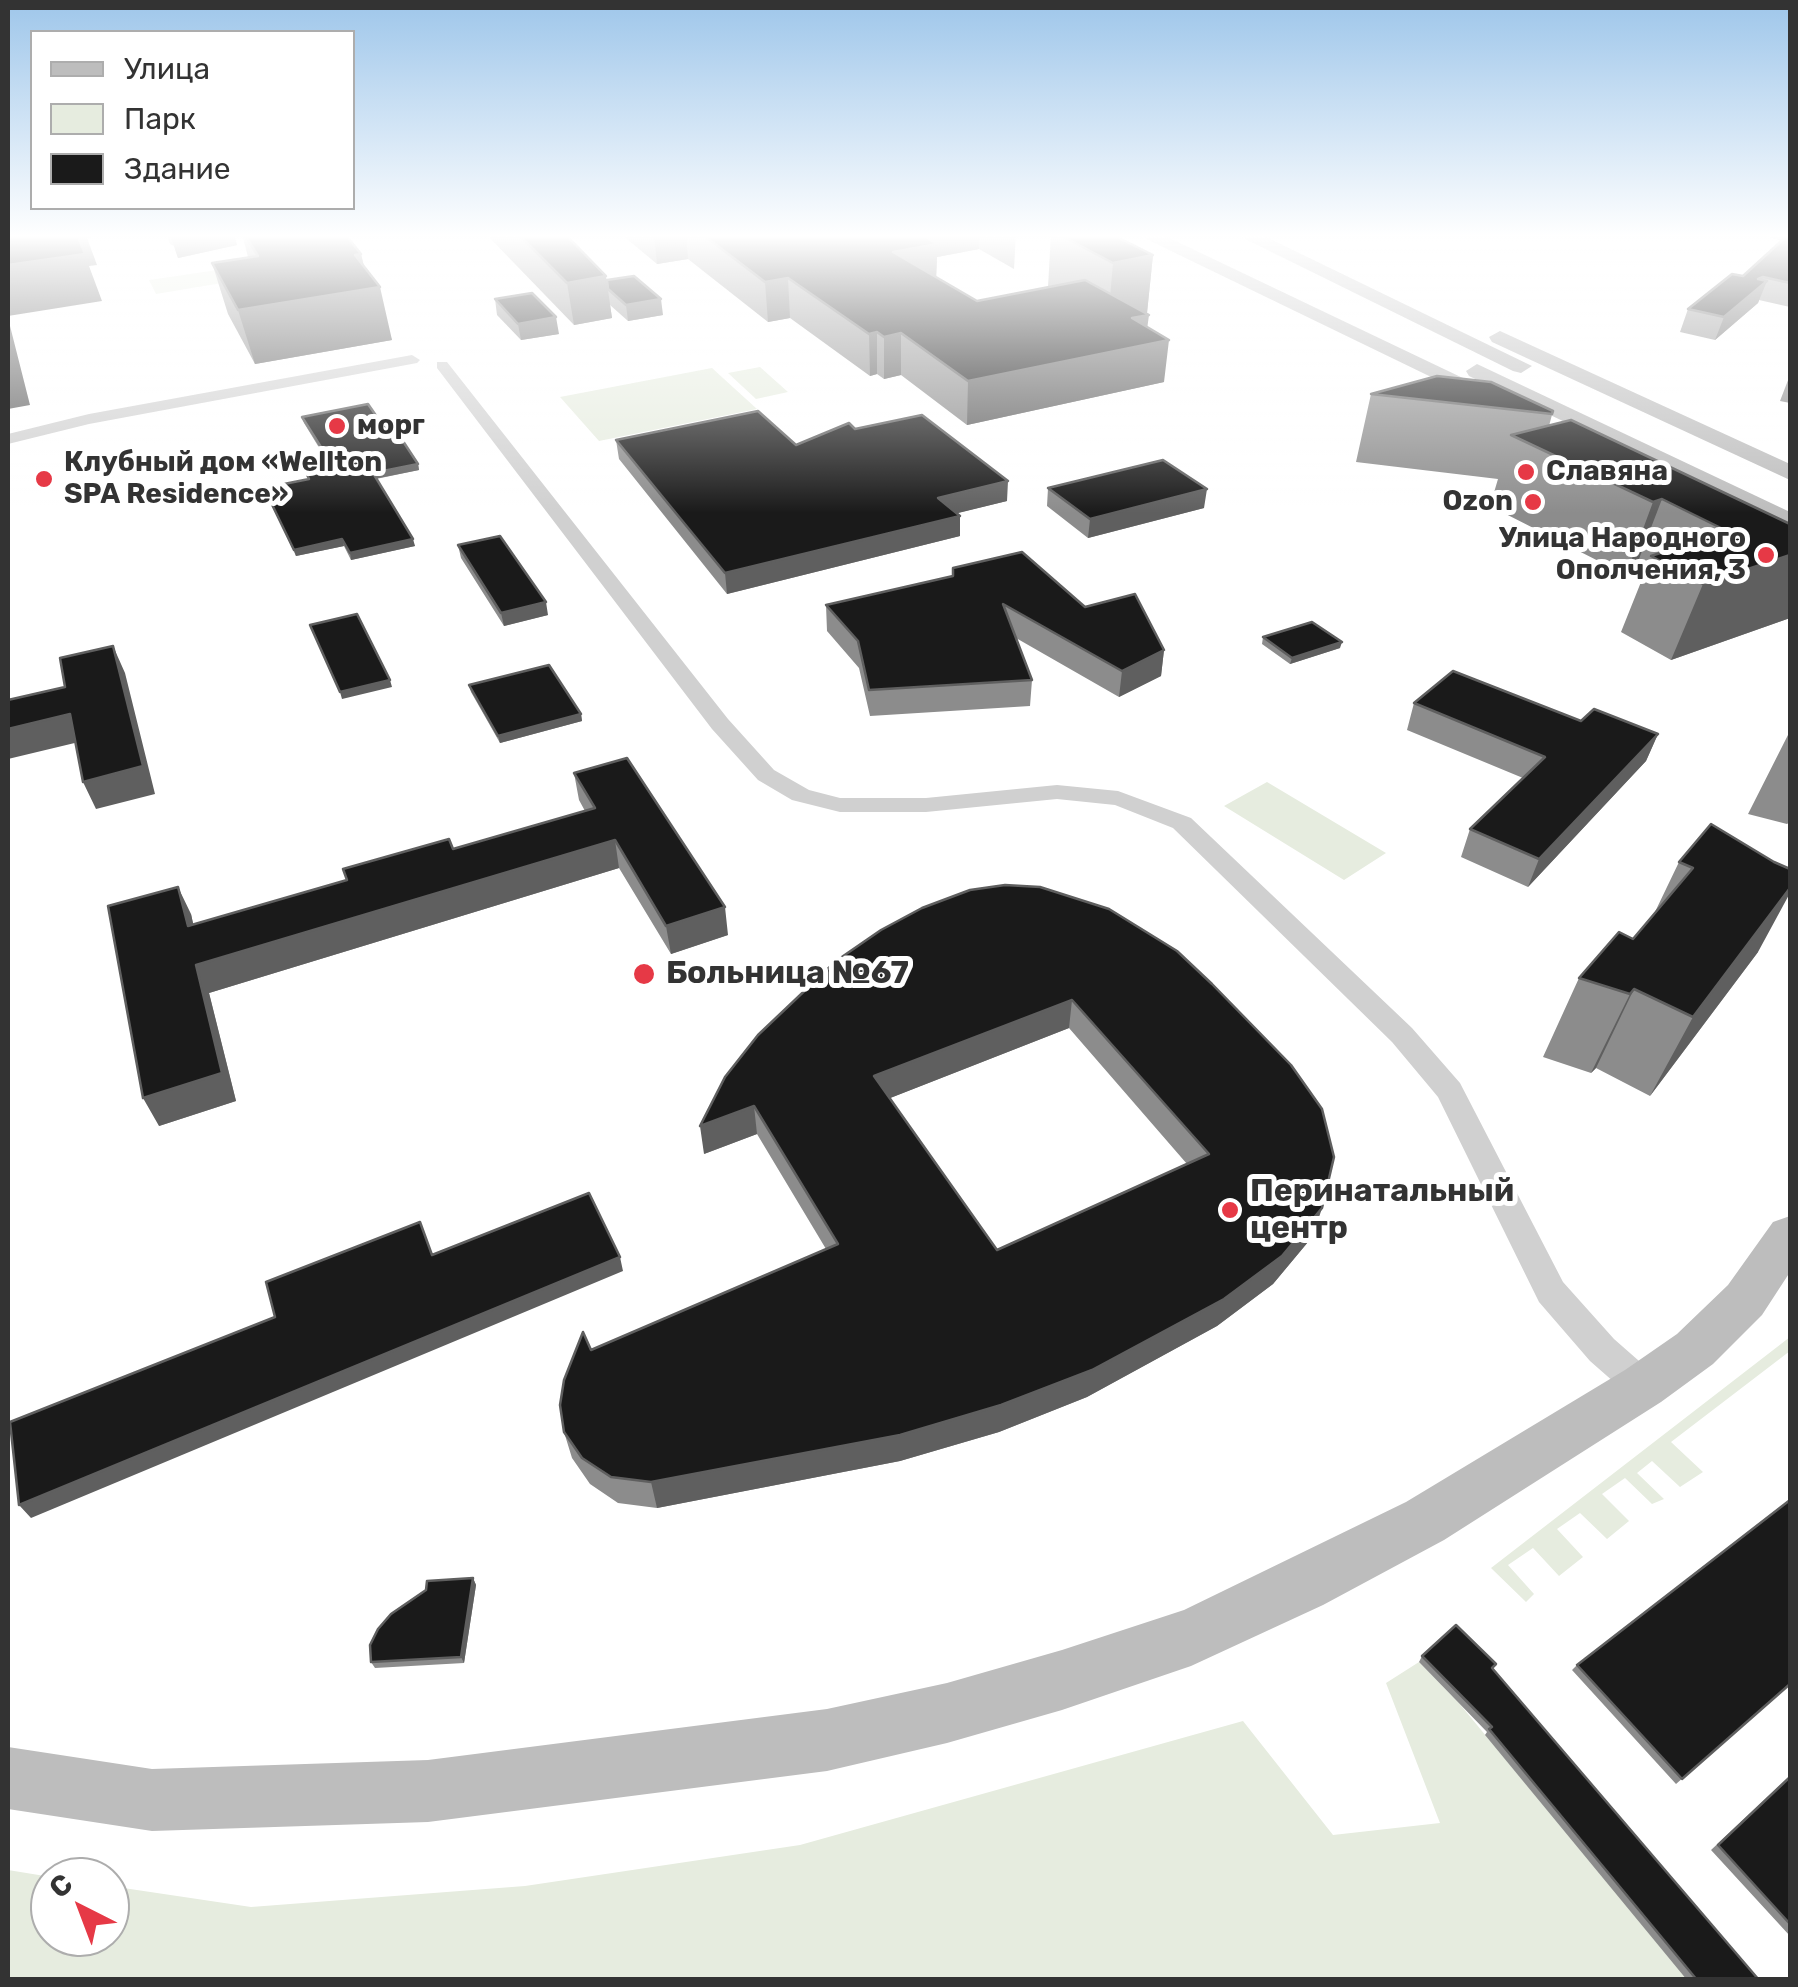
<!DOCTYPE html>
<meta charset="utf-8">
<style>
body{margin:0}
#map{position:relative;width:1798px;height:1987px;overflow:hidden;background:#fff;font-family:Rubik,sans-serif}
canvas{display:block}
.frame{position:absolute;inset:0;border:10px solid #333;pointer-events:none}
.legend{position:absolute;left:30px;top:30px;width:325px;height:180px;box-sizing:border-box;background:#fff;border:2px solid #adadad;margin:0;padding:12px 18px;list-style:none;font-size:30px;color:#333}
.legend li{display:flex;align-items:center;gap:20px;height:50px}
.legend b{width:50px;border:2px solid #adadad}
.north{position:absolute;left:30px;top:1857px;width:100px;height:100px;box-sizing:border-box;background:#fff;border:2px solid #adadad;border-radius:50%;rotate:318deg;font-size:28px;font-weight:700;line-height:40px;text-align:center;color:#333}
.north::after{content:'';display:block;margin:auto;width:35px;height:45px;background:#e63946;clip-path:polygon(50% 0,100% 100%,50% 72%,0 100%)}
</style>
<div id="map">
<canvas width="1798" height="1987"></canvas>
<div class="frame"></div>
<ul class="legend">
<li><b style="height:12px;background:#bdbdbd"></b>Улица</li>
<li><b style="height:28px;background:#e6ecdf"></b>Парк</li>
<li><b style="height:28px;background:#1a1a1a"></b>Здание</li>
</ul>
<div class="north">С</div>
</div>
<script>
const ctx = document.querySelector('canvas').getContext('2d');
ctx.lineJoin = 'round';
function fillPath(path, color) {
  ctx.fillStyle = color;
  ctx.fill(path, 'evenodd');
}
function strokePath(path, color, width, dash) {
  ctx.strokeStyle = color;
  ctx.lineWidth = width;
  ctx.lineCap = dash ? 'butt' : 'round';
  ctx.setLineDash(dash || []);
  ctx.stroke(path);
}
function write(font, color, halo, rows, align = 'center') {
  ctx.font = font + ' Rubik,sans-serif';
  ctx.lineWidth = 10;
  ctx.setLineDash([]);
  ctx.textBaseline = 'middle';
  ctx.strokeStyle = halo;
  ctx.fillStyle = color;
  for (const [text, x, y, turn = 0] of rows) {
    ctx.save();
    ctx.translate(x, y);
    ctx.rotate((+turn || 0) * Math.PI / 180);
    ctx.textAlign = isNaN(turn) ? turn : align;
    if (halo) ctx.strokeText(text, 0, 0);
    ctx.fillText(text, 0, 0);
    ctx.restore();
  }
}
fillPath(new Path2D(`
 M238,267l8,12 -90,15 -7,-14z
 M760,367l28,25 -32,7 -28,-26z
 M712,368l45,41 -158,32 -39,-44z
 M1267,782l119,71 -42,27 -120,-74z
 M1790,1337v14l-119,91 32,30 -23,15 -28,-26 -15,12 27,26 -12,5 -27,-26 -23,16 27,27 -22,18 -27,-26 -23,16 26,28 -24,19 -26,-28 -25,17 26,29 -8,8 -35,-34z
 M1419,1662l39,40 229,277h-1679v-109l43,7 -1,60h60v-51l141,21 274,-21 275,-41 443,-124 90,114 107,-12 -54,-140z`), '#e6ecdf');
fillPath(new Path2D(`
 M412,355l8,5 -3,3 -328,61 -81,20v-10l81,-20z
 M437,362h10l281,357 46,51 35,20 31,8h86l131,-13 61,6 73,27 221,210 48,55 103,199 51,57 41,36 6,11 -6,11 -12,5 -12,-5 -41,-36 -51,-59 -101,-205 -46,-55 -219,-214 -58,-23 -58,-6 -131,13h-86l-48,-12 -34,-20 -46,-51 -275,-361z`), '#d0d0d0');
fillPath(new Path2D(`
 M1136,234h25l350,167 -4,5h-16z
 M1235,234h25l272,132 -11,7 -8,-2z
 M1500,331l290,133v16l-298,-138 -3,-5z
 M1477,364l313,148v18l-321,-154 -3,-5z
 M1790,1216v56l-28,43 -49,49 -52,38 -217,138 -121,65 -132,61 -129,44 -115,33 -120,28 -399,51 -276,9 -144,-22v-62l144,22 276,-9 399,-51 120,-26 115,-33 122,-40 222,-108 219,-132 52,-36 51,-49 45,-63z`), '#bdbdbd');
fillPath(new Path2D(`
 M167,234h67l3,11 -59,13 -4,-12 -4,-2z
 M242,234h104l15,20 3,12 28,74 -137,24 -27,-50 -16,-51 36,-6z
 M486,234h79l42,46 56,35 -35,6 -18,-16 2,13 -38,7z
 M621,234h395l-2,35 -35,-20 -42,8 -1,20 41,24 71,-14 3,-53h60l42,21 -6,58v14l17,55 -197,43 -66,-50 -17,4 -7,-5 -7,2 -80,-58 -22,4 -80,-63 -31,5z
 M1757,234h33v73l-31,-7 -1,3 -43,37 -35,-8 8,-23 55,-33 39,-35z
 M495,299l64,35 -38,6 -24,-25z
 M1790,375v28l-10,-2z
 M1371,394l182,17 -4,15 241,98v94l-119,42 -50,-28 22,-55 -9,-5 -8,3 -136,-69 8,-27 -142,-17z
 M302,417l84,13 32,34 1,6 -43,9 39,67 -64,14 -7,-14 -48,10 -32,-68 44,-9 -4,-11 25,-4 -25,-41z
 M855,429l152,72 -50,12 3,23 -233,58 -108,-135 -3,-19 180,5z
 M1048,488l156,20 -116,30 -41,-32z
 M458,545l90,70 -44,11 -43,-68z
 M953,576l132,31 79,43 -3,26 -42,21 -103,-59 16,42 -2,26 -160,10 -11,-48 -32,-37 -1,-26z
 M1263,637l77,11 -50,16 -28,-20z
 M469,685l112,29 1,7 -82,22 -29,-51z
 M1414,703l167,18 77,13 -12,27 -118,126 -67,-30 9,-28 53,-51 -116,-48z
 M1790,731v91l-3,2 -39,-10z
 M574,773l154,162 -57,19 -52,-86 -410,125 27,108 -77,25 32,-212 2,10 392,-113 -6,-11z
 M1711,824l47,128 -108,144 -54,-28 -5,5 -48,-16 36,-79 54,-39 21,-25 25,-52z
 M970,890l343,346 -40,48 -56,42 -130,71 -88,35 -99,29 -243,47 -39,-5 -28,-19 -18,-26 -8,-26 27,-82 235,-101 -69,-115 -53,20zM1069,1028l118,136 -190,86 -107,-152z
 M473,1578l3,7 -12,78 -89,5 -4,-6z
 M1422,1656l70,12 267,312h-72l-202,-245 2,-3 -68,-70z
 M1577,1665l213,19 -114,100 -104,-114z
 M1790,1776v160l-79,-86z`), '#8c8c8c');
fillPath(new Path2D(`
 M76,234h57l-46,4 10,27 -8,1 13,35 -94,15v-51z
 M170,234h64l3,11 -59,13z
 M654,234h32l2,25 -31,5z
 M904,234h75v15l-42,8 -1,25 -43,-30z
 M361,254l8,35 11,-2 12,53 -137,24 -17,-54 117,-55z
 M1153,255l-6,58 -39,8 5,-58z
 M606,276l6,42 -38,7 -7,-42z
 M1763,277l-5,11 9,-7 -9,22 -43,37 9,-23 34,-38z
 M788,278l2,40 -22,4 -3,-40z
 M661,299l2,16 -35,6 -2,-16z
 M1149,315l-4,29 24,-4 -5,42 -197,43 1,-44 164,-63z
 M556,317l3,17 -38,6 -3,-16z
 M8,318l22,87 -22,4z
 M877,332v42l-7,2 -1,-42z
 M901,333v42l-17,4v-42z
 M418,464l1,6 -45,9 -1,-6z
 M1008,481l-1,20 -69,17v-20z
 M1207,489l-3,19 -116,30 2,-19z
 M1662,499l-28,73 -8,3 27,-73z
 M960,516v20l-233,58 -2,-21z
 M342,539l2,7 -48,10 -2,-6z
 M413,539l2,7 -64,14 -1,-7z
 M1790,555v63l-119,42 32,-76z
 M546,602l2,13 -44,11 -3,-13z
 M1342,642l-2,6 -50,16 2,-6z
 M113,646l12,27 30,121 -59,15 -13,-27z
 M1164,650l-3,26 -42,21 3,-26z
 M390,680l2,7 -50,12 -2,-7z
 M70,714l13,27 -75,18v-30z
 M581,714l1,7 -82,22 -2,-7z
 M1658,734l-12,27 -118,126 11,-28z
 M615,840l4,28 -410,125 27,108 -77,25 -16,-28 53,-133z
 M178,887l13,27 9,40 -12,-28z
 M1790,888v5l-32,59 -108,144 43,-79z
 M725,907l3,28 -57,19 -5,-28z
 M1634,989l-38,79 -5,5 39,-79z
 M1072,1000l-3,28 -194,76 -1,-28z
 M754,1106l3,28 -53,20 -4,-28z
 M1322,1208l-9,28 -40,48 -56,42 -130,71 -88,35 -99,29 -243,47 -6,-26z
 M620,1257l3,14 -592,247 -12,-13z
 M473,1578l3,7 -12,78 -3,-6z`), '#5f5f5f');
const building = new Path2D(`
 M8,234h69l8,20 -77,11z
 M244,234h101l16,20 -6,1 25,32 -142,23 -26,-47 46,-7z
 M518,234h47l41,42 -39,7z
 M702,234h219l16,10 -44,8 84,49 108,-21 64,35 -17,3 37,22 -201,41 -67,-48 -17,4 -7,-5 -8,2 -81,-56 -23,4z
 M1058,234h53l42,21 -40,8z
 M1789,234l1,49 -27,-6 -5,2 9,2 -43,36 -36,-8 44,-35 11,2z
 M634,276l27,23 -35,6 -18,-16 -1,-9z
 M532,293l24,24 -38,7 -23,-25z
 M1437,376l54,6 62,29 -1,3 -181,-20z
 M368,404l18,26 9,-1 23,35 -45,9 40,66 -63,14 -8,-14 -48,11 -30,-62 45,-9 -5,-11 27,-5 -29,-46z
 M758,411l38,34 53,-22 6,6 67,-14 86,66 -70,17 22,18 -235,57 -109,-133z
 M1571,420l219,104v31l-87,29 -52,-28 76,-25 -65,-32 -9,3 -142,-67z
 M1163,460l44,29 -117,30 -42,-31z
 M500,536l46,66 -45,11 -43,-68z
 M1022,552l63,55 50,-13 29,56 -42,21 -119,-67 29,76 -163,10 -11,-49 -32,-36 127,-29v-8z
 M357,614l33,66 -50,12 -30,-67z
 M1312,622l30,20 -50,16 -29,-21z
 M113,646l30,120 -60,16 -13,-68 -62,15v-29l57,-13 -5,-29z
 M549,665l32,49 -83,22 -29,-51z
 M1453,671l128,50 13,-12 64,25 -119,125 -69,-30 75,-72 -131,-54z
 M627,758l98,149 -59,19 -51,-86 -419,125 26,108 -79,25 -35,-192 70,-19 10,39 159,-46 -4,-11 106,-30 4,10 142,-41 -21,-35z
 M1711,824l63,38 16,7v19l-97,129 -59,-28 -4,5 -51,-16 40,-46 14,7 60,-71 -14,-6z
 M1005,885l35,2 69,22 68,42 35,33 79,81 31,44 12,48 -12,51 -40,48 -58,43 -132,71 -91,35 -101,30 -249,47 -40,-5 -29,-19 -18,-26 -4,-27 4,-25 19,-48 8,18 247,-106 -84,-138 -54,20 25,-49 33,-42 78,-74 45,-31 41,-22 48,-18zM1072,1000l137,154 -212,96 -123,-174z
 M589,1193l31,64 -601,248 -9,-83 265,-105 -9,-35 154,-60 12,33z
 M1790,1500v184l-108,95 -105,-114z
 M473,1578l-12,79 -90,5 -1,-17 8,-16 13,-15 35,-24 1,-9z
 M1456,1625l40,39 -4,4 267,312h-62l-208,-251 3,-2 -70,-71z
 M1790,1777v147l-72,-79z`);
fillPath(building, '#1a1a1a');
strokePath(building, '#5f5f5f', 2.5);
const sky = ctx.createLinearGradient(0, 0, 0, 513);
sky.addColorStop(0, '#9ec6ea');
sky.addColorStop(0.46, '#fff');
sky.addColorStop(1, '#ffffff00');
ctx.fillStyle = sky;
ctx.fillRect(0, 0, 1798, 513);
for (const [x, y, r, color] of [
 [337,426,10,"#e63946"],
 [1526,472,10,"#e63946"],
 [44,479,10,"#e63946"],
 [1533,502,10,"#e63946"],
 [1766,555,10,"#e63946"],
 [644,974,12,"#e63946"],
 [1230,1210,10,"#e63946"]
]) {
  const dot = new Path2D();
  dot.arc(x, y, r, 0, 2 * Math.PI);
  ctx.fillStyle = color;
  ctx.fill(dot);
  strokePath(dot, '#fff', 4);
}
write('bold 28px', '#333', '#fff', [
 ["морг",357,426],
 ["Клубный дом «Wellton",64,463],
 ["SPA Residence»",64,495],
 ["Славяна",1546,472],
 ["Ozon",1513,502,"right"],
 ["Улица Народного",1746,539,"right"],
 ["Ополчения, 3",1746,571,"right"]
], 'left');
write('bold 32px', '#333', '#fff', [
 ["Больница №67",666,974],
 ["Перинатальный",1250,1192],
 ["центр",1250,1229]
], 'left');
</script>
